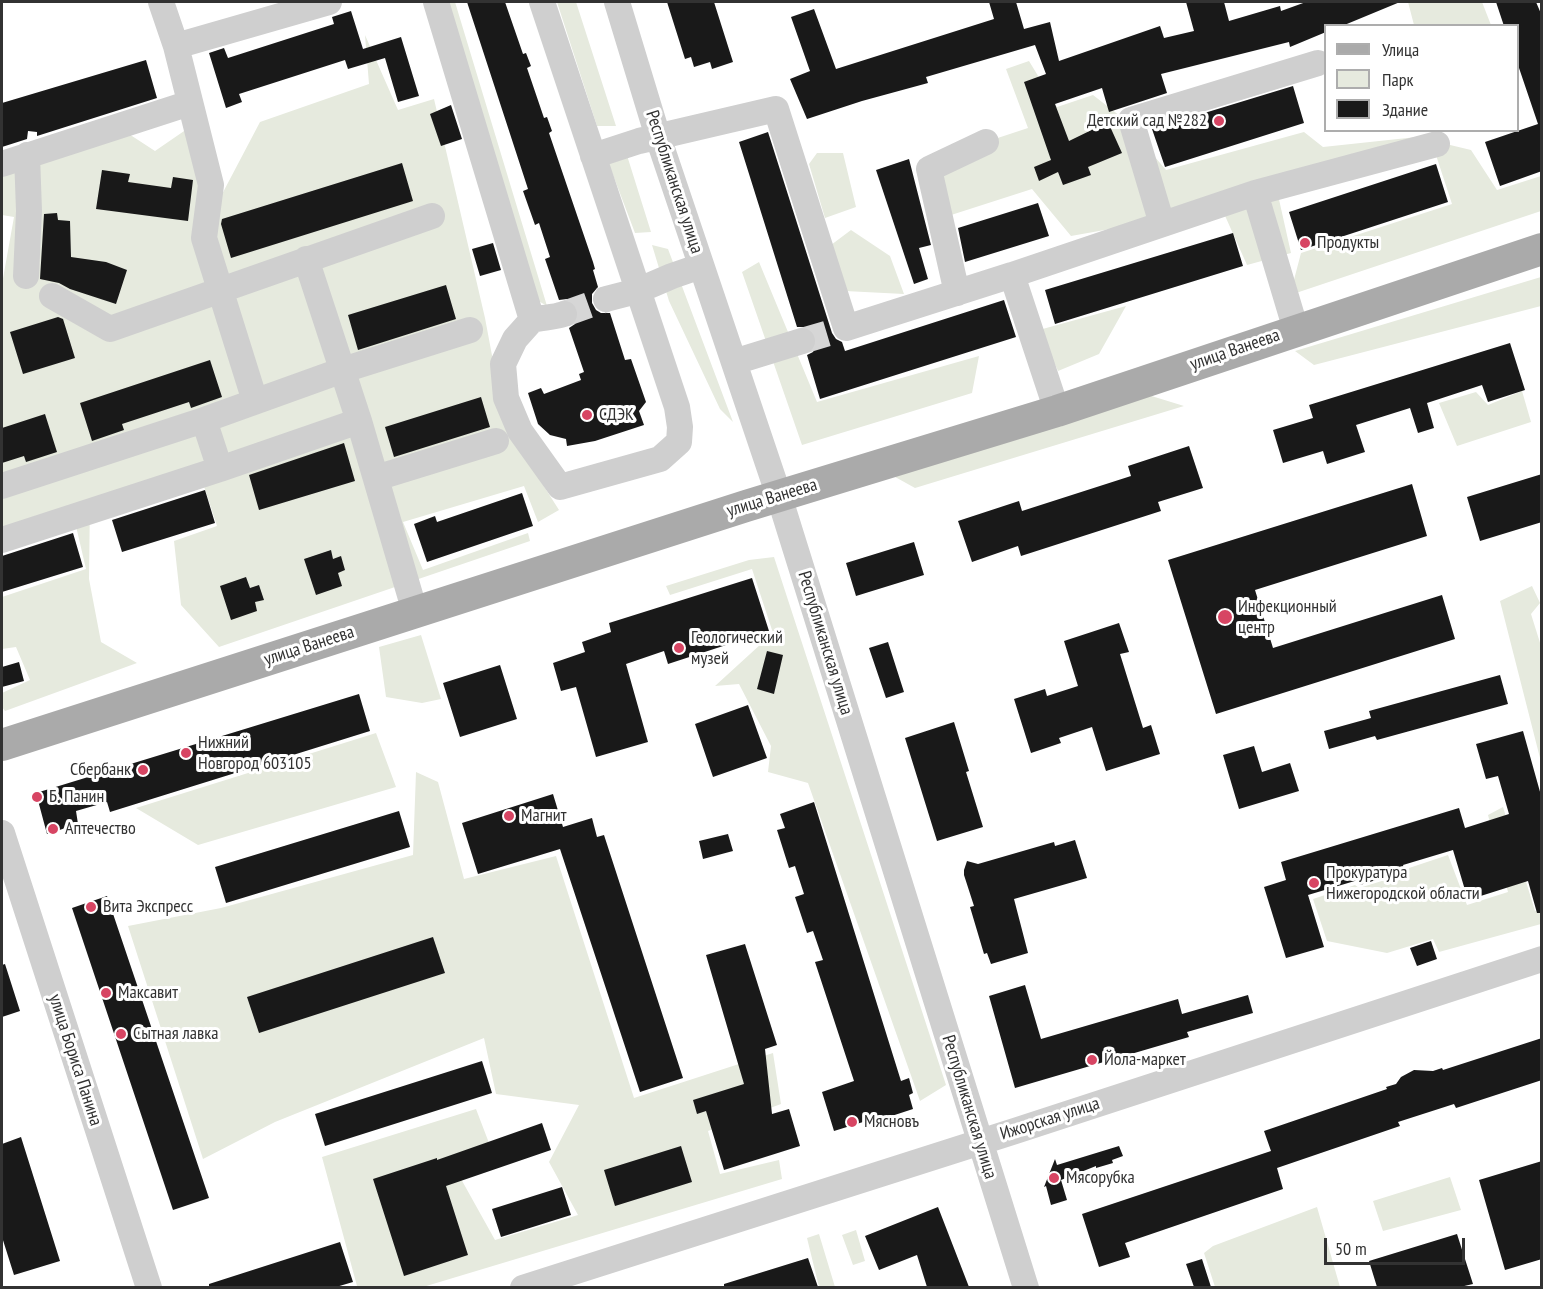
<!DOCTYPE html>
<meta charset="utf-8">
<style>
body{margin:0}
#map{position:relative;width:1543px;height:1289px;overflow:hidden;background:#fff;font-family:"PT Sans Narrow",sans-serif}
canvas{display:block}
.frame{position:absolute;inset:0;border:3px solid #323232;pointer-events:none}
.legend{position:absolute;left:1324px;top:24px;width:195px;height:108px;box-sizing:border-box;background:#fff;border:2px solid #adadad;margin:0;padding:8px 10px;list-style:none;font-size:18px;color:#323232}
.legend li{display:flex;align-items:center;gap:12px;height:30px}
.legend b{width:30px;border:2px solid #adadad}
.scale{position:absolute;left:1324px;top:1238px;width:141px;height:27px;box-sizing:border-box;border:3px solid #323232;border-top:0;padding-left:8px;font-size:18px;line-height:21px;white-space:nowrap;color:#323232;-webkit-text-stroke:4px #fff;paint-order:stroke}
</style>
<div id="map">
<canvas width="1543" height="1289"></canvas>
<div class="frame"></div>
<ul class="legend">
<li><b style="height:8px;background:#aaa"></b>Улица</li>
<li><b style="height:16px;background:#e6eade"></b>Парк</li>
<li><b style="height:16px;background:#191919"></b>Здание</li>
</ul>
<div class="scale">50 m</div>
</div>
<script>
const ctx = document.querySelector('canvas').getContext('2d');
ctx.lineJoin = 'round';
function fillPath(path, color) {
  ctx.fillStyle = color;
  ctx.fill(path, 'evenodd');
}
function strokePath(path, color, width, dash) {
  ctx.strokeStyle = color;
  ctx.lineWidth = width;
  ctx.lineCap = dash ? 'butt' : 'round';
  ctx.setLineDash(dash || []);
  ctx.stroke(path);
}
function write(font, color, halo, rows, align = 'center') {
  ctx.font = font + ' "PT Sans Narrow",sans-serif';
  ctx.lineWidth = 6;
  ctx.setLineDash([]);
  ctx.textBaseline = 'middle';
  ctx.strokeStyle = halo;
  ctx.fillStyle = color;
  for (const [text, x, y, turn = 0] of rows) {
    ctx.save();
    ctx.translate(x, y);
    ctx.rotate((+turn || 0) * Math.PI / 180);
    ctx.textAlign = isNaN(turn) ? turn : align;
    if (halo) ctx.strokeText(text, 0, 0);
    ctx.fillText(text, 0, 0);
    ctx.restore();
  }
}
fillPath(new Path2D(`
 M440,2h15l92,304 -17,-10z
 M557,2h19l40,124h-19z
 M1408,2h74l9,23h-77z
 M365,35l33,75 36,-11 51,219 20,107 54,85 -21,12 -14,-36 -121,36 20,48 105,-37 2,8 -311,106 -38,-42 -7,-64 43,-15 -19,-58 -108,31 -1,80 12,63 36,21 -132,48 -3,-4v-14l28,-13 -14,-33 -14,2v-52l84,-28 -14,-60 -70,21v-246l12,-67 -12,-2v-60l110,-32 43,28 32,-22 33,69 40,-76 109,-38z
 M1029,61l28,46 36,-12 27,21 46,54 138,-38 19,15 103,-11 20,8 25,6 26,40 44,-14v35l-251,84 11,-42 151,-49 -18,-55 -156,46 13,58 -44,12 -25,-56 -151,27 -39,-47 -84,27 -23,-54 103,-34 -22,-59z
 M625,149l26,83 -16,1 -28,-74z
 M817,153h26l13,54 -31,11 -16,-54z
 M851,230l39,26 14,38 -59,-3 -14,-46z
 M652,245l16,4 65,173 -13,-13 -51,-108z
 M759,262l58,140 162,-46 -7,37 -170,52 -60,-173z
 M1541,277v29l-227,59 -19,-14z
 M1126,306l-27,48 -41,17 -19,-41z
 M1522,391l9,31 -74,24 -18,-43 37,-11 12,13z
 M1145,394l39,12 -269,82 -27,-15z
 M774,557l172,528 -26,16 -112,-318 -40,-11 3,-26 -32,-62 -24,2 58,-53 -21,-64 -82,26 -4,-9 83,-26z
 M1532,586l8,17 -9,11 10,32 1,111 -2,1 -40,-157z
 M421,635l20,64 -19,4 -36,-6 -7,-50z
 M376,733l20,54 -198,58 -62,-37z
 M416,772l22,10 26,97 92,-23 78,242 139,-45 8,51 -73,27 12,43 59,-14 3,19 -359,108h-69l3,-1 -35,-129 154,-48 13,34 -38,18 44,79 83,-25 -29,-53 30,-57 -83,-11 -12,-56 -209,84 -72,37 -75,-233 93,-18 192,-53z
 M1503,807l32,104 6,-2v15l-102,28 -6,-13 -46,14 -60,-12 -14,-42 42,-14 4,3 49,-15 1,-5 39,-13 19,50 41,-13 -20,-77z
 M1450,1177l11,33 -78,21 -10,-30z
 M1317,1207l23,80h-125l-11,-34 9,-7z
 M856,1230l9,31 -12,4 -11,-30z
 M819,1234l16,53h-16l-12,-49z`), '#e6eade');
fillPath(new Path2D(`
 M467,2h38l18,52 3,-1 5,13 -4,2 17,50 3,-1 5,14 -3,2 44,129 2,7 -2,1 5,17 -6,7v9l4,7 5,3h9l15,47 6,-1 15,43 -7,9 5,14 -49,16 -28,5 -1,-7 -16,-4 -12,-11 -10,-31 13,-5 3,6 37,-14 -2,-6 5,-2 -15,-44 6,-4 3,-6v-8l-4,-7 -7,-4 -8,1 -14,-41 5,-2 -11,-34 -4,2 -12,-34 5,-2z
 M667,2h47l19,60 -21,7 -2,-7 -16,5 -3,-10 -6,2z
 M989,2h27l8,27 26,-7 9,39 101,-35 4,12 30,-7 -8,-29h38l5,19 51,-15 1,5 25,-9h94l-58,24h-16v6l-36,15 -1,-5 -128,32 6,19 -58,19 -7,-24 -47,16 14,37 39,-19 14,31 -34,14 3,8 -28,10 -5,-13 -19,9 -5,-14 17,-7 -27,-78 22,-8 -11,-29 -109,32 2,6 -66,18 -55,18 -17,-40 20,-8 -19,-54 23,-8 22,60 158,-50z
 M1496,2h40l6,14v155l-42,15 -15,-44 53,-18 -20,-59v-39h-14z
 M351,11l12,38 38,-12 18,59 -21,6 -13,-44 -37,11 -3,-9 -106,34 3,8 -16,6 -17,-55 15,-5 4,10 106,-34 -2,-7z
 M146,60l11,38 -120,38v-4l-9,-1 -1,8 -25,8v-44z
 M1293,86l11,37 -139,44 -13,-38z
 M451,105l11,34 -21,7 -11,-32z
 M768,132l64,201 4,6 6,3 3,9 159,-51 12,37 -196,62 -13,-44 6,-3 3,-7v-9l-4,-6 -6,-3h-9l-58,-185z
 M909,159l22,86 -12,3 9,31 -14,5 -38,-114z
 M402,163l11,38 -182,57 -10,-34 1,-5z
 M1436,164l12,38 -147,48 -12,-38z
 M102,170l28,4 -2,8 43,6 2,-11 20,3 -5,41 -92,-12z
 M1038,203l11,33 -84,26 -7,-34z
 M57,213l1,7 12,1 1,36 35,5 21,8 -11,34 -46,-15 -11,-6 -19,-4 4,-65z
 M1233,233l10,33 -188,58 -10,-34z
 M493,243l8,27 -21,6 -8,-27z
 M446,285l10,34 -98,31 -10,-35z
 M58,317l5,2 12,39 -52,16 -13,-42z
 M1510,343l15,47 -37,12 -6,-17 -55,18 7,25 -16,5 -8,-25 -54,17 9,27 -38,12 -4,-13 -40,12 -10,-33 40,-12 -4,-13z
 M210,360l12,37 -31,11 -2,-6 -67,22 2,6 -32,11 -12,-38z
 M481,397l9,30 -96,30 -9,-30z
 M45,414l12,38 -31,10 -2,-6 -22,7v-35z
 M344,443l11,38 -96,29 -10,-35z
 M1189,446l14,42 -45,14 3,9 -140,45 -3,-10 -46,16 -14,-41 61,-20 3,10 109,-35 -3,-10z
 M1542,474v48l-62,19 -13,-44z
 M1412,484l15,52 -172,54 18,58 169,-53 13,44 -239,75 -48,-154z
 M205,490l10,33 -93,29 -10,-32z
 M522,493l11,33 -106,36 -13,-38 21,-8 2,6z
 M73,533l10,34 -81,25v-36z
 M914,542l10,33 -68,21 -10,-33z
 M331,550l2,9 8,-3 4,14 -7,3 4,13 -26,9 -12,-36z
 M246,577l4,11 9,-3 5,15 -9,2 2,9 -26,9 -11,-34z
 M752,578l17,53 -101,33 -4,-13 -38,13 22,78 -52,15 -20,-70 -15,4 -8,-28 32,-11 -3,-10 29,-10 -2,-9z
 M1119,623l10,29 -9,2 23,74 8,-3 9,29 -54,17 -14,-44 -33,11 2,5 -30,10 -17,-54 31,-10 2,7 31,-10 -14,-45z
 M888,642l16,50 -18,6 -17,-50z
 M767,651l16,4 -9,39 -17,-5z
 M19,662l5,19 -22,6v-20z
 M500,665l17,54 -57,18 -17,-54z
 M1500,675l8,29 -131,36 -2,-4 -46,13 -5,-18 47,-13 -2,-7z
 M359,694l11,37 -260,81 -3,-10 -31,9 2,13 -31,10 -11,-41z
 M748,705l19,53 -54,19 -18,-53z
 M954,722l15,49 -3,1 17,55 -46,14 -32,-103z
 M1523,731l19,68v114h-5l-9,-32 -60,19 -15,-50 -50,15 2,6 -45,14 -2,-5 -50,15 16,52 -38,11 -22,-71 22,-7 -5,-18 178,-54 6,20 44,-14 -11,-38 -12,3 -10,-35z
 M1254,746l8,26 28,-9 9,28 -60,18 -16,-54z
 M553,794l10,33 29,-9 5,19 7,-2 79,243 -43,14 -80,-243 -82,25 -16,-51z
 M814,802l87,279 8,-3 4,15 -4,2 4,14 -49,16 -1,-3 -29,9 -12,-39 32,-11 -39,-119 8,-2 -10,-29 -6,2 -12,-36 9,-3 -9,-28 -6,2 -12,-38 8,-2 -5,-14z
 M399,811l11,36 -184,56 -11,-36z
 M728,834l5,17 -30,8 -4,-18z
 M1075,840l12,38 -73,21 14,54 -37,11 -4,-11 -3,1 -14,-47 4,-1 -10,-31v-5l3,-9 11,3 76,-22 1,4z
 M107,896l102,302 -36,12 -101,-302z
 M433,937l12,36 -186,60 -12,-36z
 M1431,941l6,18 -20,7 -7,-18z
 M745,944l32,101 -12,4 7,65 17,-5 11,37 -76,24 -18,-59 -9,3 -4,-14 51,-16 -38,-129z
 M5,964l15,47 -18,6v-52z
 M1025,985l16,54 137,-40 4,15 66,-19 5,18 -66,19 2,5 -174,51 -26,-92z
 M1542,1038v42l-86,28 -2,-4 -56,18 2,4 -123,42 6,21 -158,54 5,14 -31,10 -17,-53 189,-63 -7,-20 123,-42 -1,-2 10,-3 5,-7 13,-7 19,1 9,-3 1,2z
 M482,1061l10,32 -167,53 -10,-32z
 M542,1123l9,27 -105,36 22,69 -64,21 -31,-97 64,-21v2z
 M21,1137l39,124 -46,14 -12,-38v-93z
 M681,1146l11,36 -77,24 -11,-36z
 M1119,1146l4,10 -11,4 1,3 -17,5v-2l-35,14 6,20 -16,5 -5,-19 -2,1 11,-28 2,6z
 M1542,1161v98l-37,11 -26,-90z
 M562,1187l9,28 -70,22 -9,-28z
 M938,1207l31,80h-42l-10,-32 -38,15 -14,-34z
 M1457,1234l16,50 -13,3h-83l-8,-26z
 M340,1242l13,40 -17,5h-127v-3z
 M808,1258l10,29h-94v-3z
 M1202,1259l9,28h-17l-8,-23z`), '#191919');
strokePath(new Path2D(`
 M564,314l42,-15
 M802,341l37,-11`), '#d6d6d6', 26, [26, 13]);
strokePath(new Path2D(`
 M161,2l15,44 35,139 -7,53 51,163
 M436,2l96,318 -17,19 -12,25 3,34 14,33 40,56 100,-28 19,-17 1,-15 -3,-20 -135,-405
 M617,2l41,135 121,359 247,792
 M176,46l153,-44
 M593,156l46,-15 137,-32 70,219 166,-53
 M2,164l188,-61
 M1255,193l41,137
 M1162,224l-31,-104 187,-57
 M306,259l53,162
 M26,276l3,-65 -2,-56
 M957,293l-28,-124 57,-27
 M52,296l58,33 322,-113
 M606,299l31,-8 35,-15 29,-10
 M532,320c11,-3 20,-2 32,-6
 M734,362l68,-21
 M1057,411l-45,-136 243,-82 182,-49
 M220,469l139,-48 56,191
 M376,478l120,-37
 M2,486l202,-66 139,-50 127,-40
 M2,540l218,-71 -16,-49
 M2,833l147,455
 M523,1288l492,-157 527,-172`), '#cfcfcf', 26);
strokePath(new Path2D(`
 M2,745l744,-239 311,-95 485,-162`), '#aaa', 32);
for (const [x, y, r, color] of [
 [1219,121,6,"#d74563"],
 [1305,243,6,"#d74563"],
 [587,415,6,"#d74563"],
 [1225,617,8,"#d74563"],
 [679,648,6,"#d74563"],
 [186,753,6,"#d74563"],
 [143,770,6,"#d74563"],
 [37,797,6,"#d74563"],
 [509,816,6,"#d74563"],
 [53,829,6,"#d74563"],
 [1314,883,6,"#d74563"],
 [91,907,6,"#d74563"],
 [106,993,6,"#d74563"],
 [121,1034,6,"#d74563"],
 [1092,1060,6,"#d74563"],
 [852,1122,6,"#d74563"],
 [1054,1178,6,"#d74563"]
]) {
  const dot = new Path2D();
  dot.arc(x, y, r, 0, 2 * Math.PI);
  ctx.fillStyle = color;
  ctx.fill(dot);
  strokePath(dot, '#fff', 2);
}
write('18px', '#323232', '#fff', [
 ["Детский сад №282",1207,121,"right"],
 ["Продукты",1317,243],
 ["СДЭК",599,415],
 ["Инфекционный",1238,607],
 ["центр",1238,628],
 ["Геологический",691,638],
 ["музей",691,659],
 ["Нижний",198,743],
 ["Новгород 603105",198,764],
 ["Сбербанк",131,770,"right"],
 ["Б. Панин",49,797],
 ["Магнит",521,816],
 ["Аптечество",65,829],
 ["Прокуратура",1326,873],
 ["Нижегородской области",1326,894],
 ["Вита Экспресс",103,907],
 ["Максавит",118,993],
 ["Сытная лавка",133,1034],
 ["Йола-маркет",1104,1060],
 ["Мясновъ",864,1122],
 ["Мясорубка",1066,1178]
], 'left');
write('18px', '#323232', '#fff', [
 ["Республиканская улица",674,182,72],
 ["улица Ванеева",1235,350,-19],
 ["улица Ванеева",772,498,-17],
 ["Республиканская улица",825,643,73],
 ["улица Ванеева",309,646,-18],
 ["улица Бориса Панина",75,1060,72],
 ["Республиканская улица",969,1107,73],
 ["Ижорская улица",1050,1119,-18]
]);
</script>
